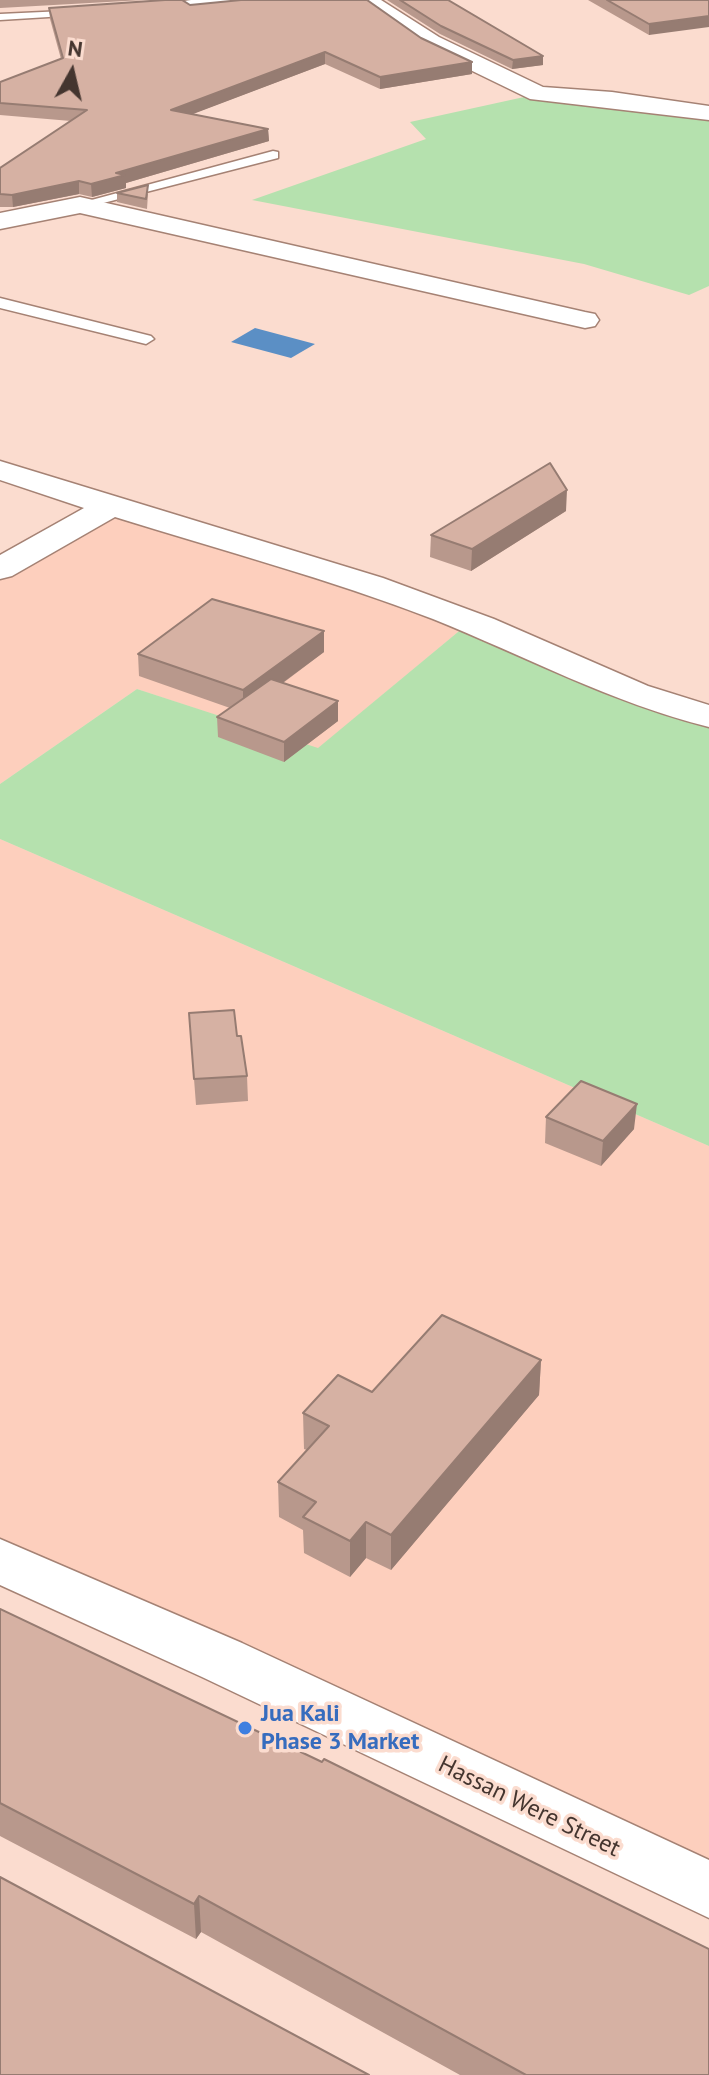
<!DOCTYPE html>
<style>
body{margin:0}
#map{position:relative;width:709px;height:2075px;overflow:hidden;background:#fbdccf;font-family:"PT Sans",sans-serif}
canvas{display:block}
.north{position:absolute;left:32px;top:32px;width:80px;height:80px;-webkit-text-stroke:6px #fbdccf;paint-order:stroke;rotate:8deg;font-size:22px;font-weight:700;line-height:32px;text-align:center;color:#44352f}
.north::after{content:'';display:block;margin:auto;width:28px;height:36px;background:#44352f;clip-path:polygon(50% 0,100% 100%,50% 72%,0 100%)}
</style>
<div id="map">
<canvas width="709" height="2075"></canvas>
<div class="north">N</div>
</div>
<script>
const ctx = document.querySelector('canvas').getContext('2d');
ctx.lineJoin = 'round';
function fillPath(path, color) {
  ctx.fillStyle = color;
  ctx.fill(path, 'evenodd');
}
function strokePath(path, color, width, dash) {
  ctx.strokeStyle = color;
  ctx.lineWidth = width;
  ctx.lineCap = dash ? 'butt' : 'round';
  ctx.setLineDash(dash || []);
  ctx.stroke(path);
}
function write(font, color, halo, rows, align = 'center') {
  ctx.font = font + ' "PT Sans",sans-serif';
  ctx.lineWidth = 7;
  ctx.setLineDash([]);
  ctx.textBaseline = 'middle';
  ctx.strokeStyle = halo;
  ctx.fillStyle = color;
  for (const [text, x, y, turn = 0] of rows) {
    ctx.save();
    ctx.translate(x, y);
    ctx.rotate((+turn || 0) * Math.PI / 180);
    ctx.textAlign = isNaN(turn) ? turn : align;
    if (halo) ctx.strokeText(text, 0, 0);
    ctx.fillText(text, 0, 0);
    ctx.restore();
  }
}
fillPath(new Path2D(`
 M107,505l363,117 -152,127 -181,-60 -137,95v-211z
 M0,839l709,307v740l-709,-332z`), '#fdcfbd');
fillPath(new Path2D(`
 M547,92l162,19v175l-20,9 -105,-31 -332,-64 174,-61 -16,-17z
 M470,622l239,92v432l-709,-307v-55l137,-95 181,59z`), '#b5e1ae');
fillPath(new Path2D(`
 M255,328l60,16 -24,14 -60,-16z`), '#5b8fc5');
const service = new Path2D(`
 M191,0h51l-84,9 -6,-3z
 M85,10l-4,5 -81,5v-6z
 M273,151l5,1v6l-198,51 -7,-4z
 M0,298l151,38 3,3 -8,5 -146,-36z`);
const minor = new Path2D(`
 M357,0h24l58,37 104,50 69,5 97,14v14l-179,-21 -107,-52z
 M80,197l505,115 10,2 4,6 -4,6 -10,2 -505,-115 -80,16v-16z
 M0,461l383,117 111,41 154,67 61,19v22c-97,-24 -184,-71 -276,-108 -104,-40 -212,-69 -318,-102l-103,59 -12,3v-24l84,-47 -84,-28z
 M0,1539l242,104 467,217v58l-507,-241 -202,-92z`);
strokePath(service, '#a58274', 3);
strokePath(minor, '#a58274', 3);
fillPath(service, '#fff');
fillPath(minor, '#fff');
fillPath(new Path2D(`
 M0,0h143l-143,8z
 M387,0h61l95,56v9l-31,4 -72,-35z
 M588,0h121l-60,35z
 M190,5l231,33 51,24v12l-92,15 -55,-25 -133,50 76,15 1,12 -143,42v5l-34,9 -13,-3 -66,13h-13v-39l71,-47 -71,-6v-33l61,-23 -11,-40 -1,-11z
 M117,193l31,1 -1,15 -30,-7z
 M566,511l-95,60 -41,-14 1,-22z
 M324,652l-41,31 55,38 -54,41 -66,-25 -1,-20 13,-9 -91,-32 -1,-22z
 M189,1013l48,23 10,40 1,25 -52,4z
 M546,1117l88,12 -33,37 -56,-23z
 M541,1360l-2,35 -148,175 -25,-12 -16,19 -46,-24 -1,-23 -24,-13 -1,-35 29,-32 -3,-1 -1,-36 69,-21z
 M0,1609l709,466h-249l-259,-143 -5,7 -196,-103z`), '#b8988c');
fillPath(new Path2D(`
 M709,16v11l-60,8v-11z
 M325,52v12l-153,58 -1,-12z
 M543,56v9l-31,4 1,-9z
 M472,62v12l-92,15v-12z
 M268,129l1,12 -143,42v5l-34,9 -1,-13 25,-11z
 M79,181v13l-66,13 -1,-12z
 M567,490l-1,21 -95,60 1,-22z
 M324,631v21l-81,60v-22z
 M338,701v20l-54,41v-20z
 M637,1104l-3,25 -33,37 2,-25z
 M541,1360l-2,35 -148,175v-35z
 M366,1522v36l-16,19v-36z
 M199,1896l2,36 -5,7 -2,-35z`), '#967c72');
const building = new Path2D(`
 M165,0h17l8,5 51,-5h126l54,38 51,24 -92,15 -55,-25 -154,58 97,19 -152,44 9,2 -34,9 -12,-3 -67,14 -12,-1v-26l87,-58 -87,-7v-21l63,-24 -14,-50z
 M400,0h48l95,56 -30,4 -72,-34z
 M607,0h102v16l-60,8z
 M148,185l-2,14 -29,-6z
 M550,463l17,27 -95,59 -41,-14z
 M212,599l112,32 -81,59 -105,-36z
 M271,679l67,22 -54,41 -67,-25z
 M234,1010l3,26h4l6,40 -53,3 -5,-66z
 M581,1081l56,23 -34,37 -57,-24z
 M442,1315l99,45 -150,175 -25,-13 -16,19 -47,-24 13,-15 -38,-20 51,-56 -26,-13 35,-38 34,17z
 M0,1609l322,153 2,-3 385,190v126h-183l-327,-179 -5,8 -194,-101z
 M0,1877l369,198h-369z`);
fillPath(building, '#d6b1a3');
strokePath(building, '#967c72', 2);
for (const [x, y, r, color] of [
 [245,1728,8,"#3f7fe0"]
]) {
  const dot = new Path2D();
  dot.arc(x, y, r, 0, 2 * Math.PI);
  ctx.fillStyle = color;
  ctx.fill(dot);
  strokePath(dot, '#fbdccf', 3);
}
write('bold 24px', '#366cbe', '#fbdccf', [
 ["Jua Kali",261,1714],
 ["Phase 3 Market",261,1742]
], 'left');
write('24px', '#44352f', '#fbdccf', [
 ["Hassan Were Street",529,1807,26]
]);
</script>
